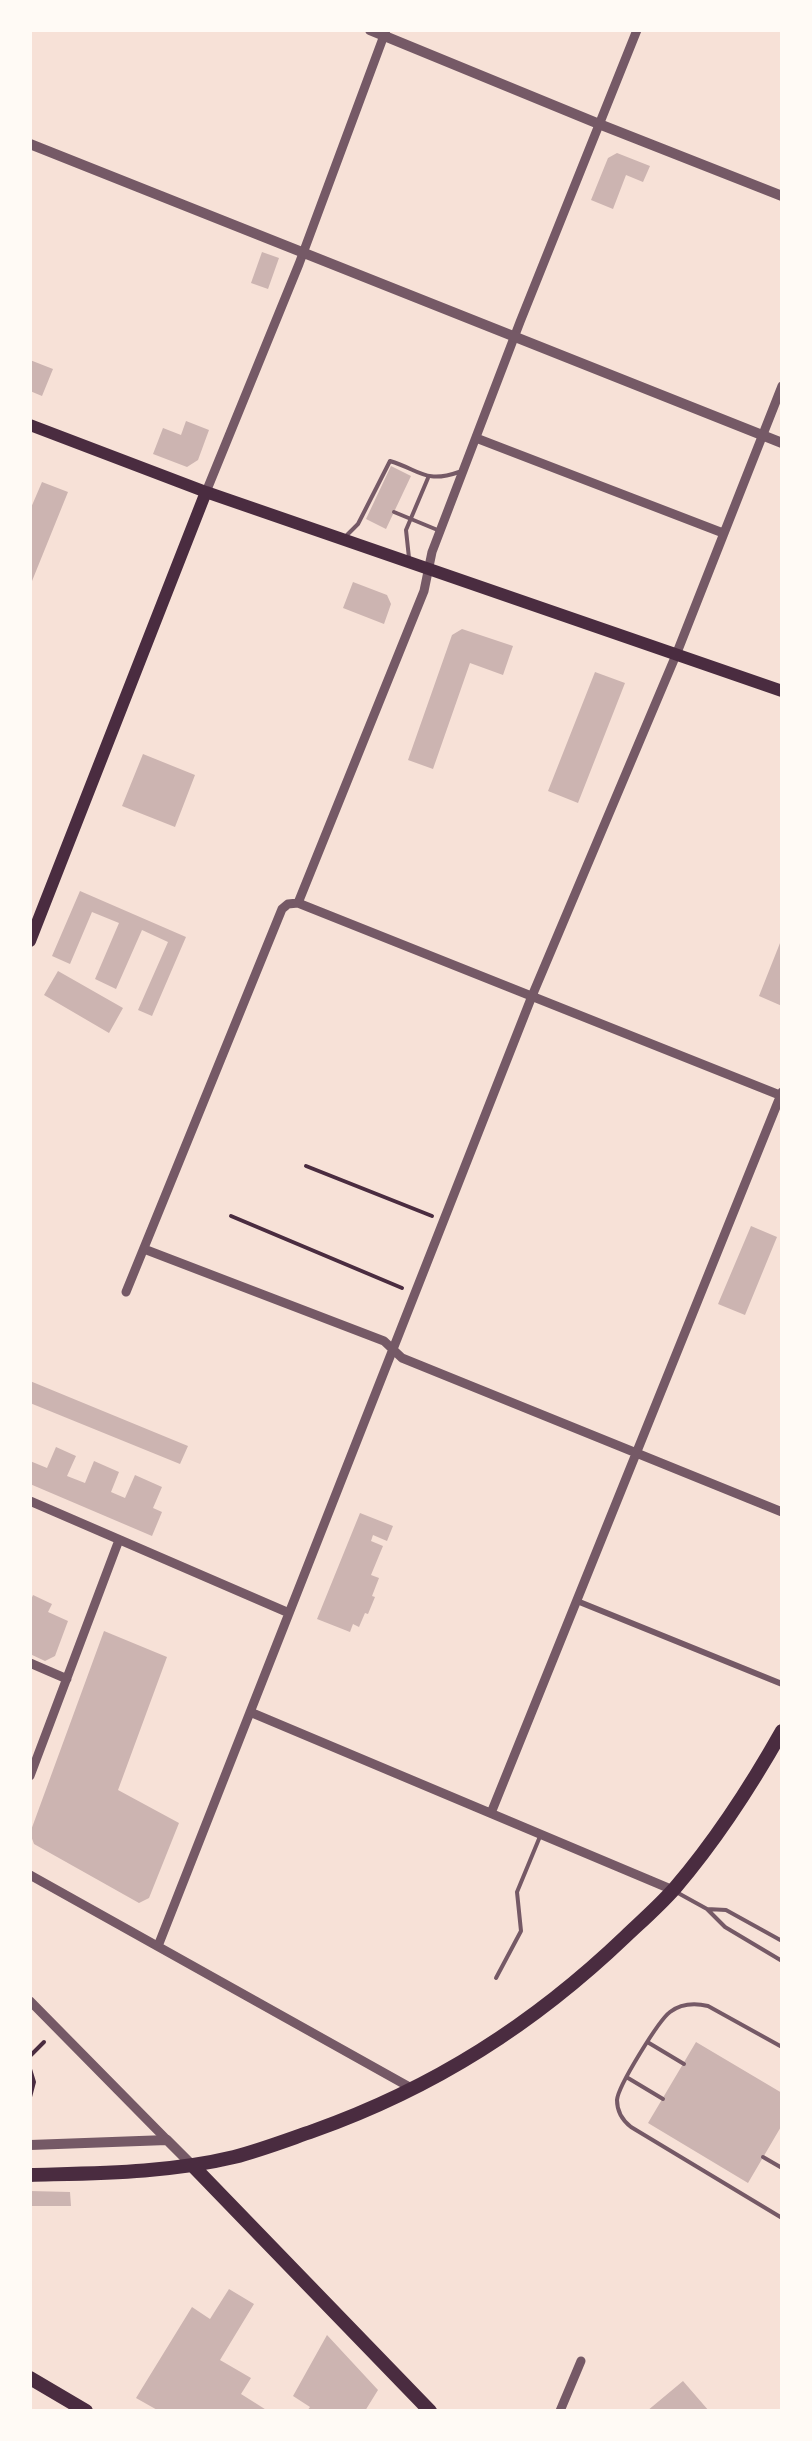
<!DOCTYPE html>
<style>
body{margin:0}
#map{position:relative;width:812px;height:2441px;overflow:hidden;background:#f7e1d7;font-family:"Archivo Narrow",sans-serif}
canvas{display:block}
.frame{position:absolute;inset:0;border:32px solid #fffaf5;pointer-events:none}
</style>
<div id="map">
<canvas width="812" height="2441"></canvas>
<div class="frame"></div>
</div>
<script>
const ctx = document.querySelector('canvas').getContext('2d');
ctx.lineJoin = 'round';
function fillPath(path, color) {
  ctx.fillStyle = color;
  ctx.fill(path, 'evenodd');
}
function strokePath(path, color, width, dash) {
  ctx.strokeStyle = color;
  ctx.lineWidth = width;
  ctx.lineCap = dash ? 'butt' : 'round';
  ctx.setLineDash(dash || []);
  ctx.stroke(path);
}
fillPath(new Path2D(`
 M617,153l33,13 -7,16 -17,-7 -13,34 -22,-9 17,-42z
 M262,252l17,6 -11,31 -17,-6z
 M30,360l23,9 -11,27 -12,-5z
 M186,421l23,9 -11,30 -11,7 -34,-13 10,-26 18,7z
 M391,466l20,10 -25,53 -20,-10z
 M42,482l26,10 -38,94v-76z
 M353,582l34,13 4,9 -7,20 -41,-16z
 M462,629l51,17 -10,29 -33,-12 -37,106 -25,-9 44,-125z
 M595,672l30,11 -47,120 -30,-12z
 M143,754l52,21 -20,52 -53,-21z
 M80,891l106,46 -34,79 -14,-6 30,-68 -26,-12 -26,59 -21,-10 24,-56 -27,-11 -22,52 -18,-8z
 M782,938v68l-23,-10z
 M58,971l65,37 -14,25 -65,-38z
 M751,1226l26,11 -32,78 -27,-11z
 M30,1381l158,65 -8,18 -150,-61z
 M56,1447l20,9 -9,20 18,7 9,-22 25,11 -8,20 14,6 10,-23 27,12 -9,21 9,4 -10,24 -122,-52v-23l17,7z
 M360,1513l33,13 -6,15 -14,-6 -2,6 12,5 -12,29 8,3 -7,18 3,1 -7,17 -3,-1 -6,14 -6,-3 -3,8 -33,-13z
 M33,1595l19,9 -4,8 20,9 -13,35 -10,5 -15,-7v-52z
 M104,1631l63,26 -49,133 61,33 -30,75 -10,5 -105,-59 -4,-11z
 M696,2042l86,51v32l-34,58 -100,-60z
 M30,2191l40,1 1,14h-41z
 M229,2289l25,15 -34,56 31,18 -10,16 27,17h-109l-23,-13 56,-91 18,12z
 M327,2335l51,55 -13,21h-58l3,-4 -17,-11z
 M683,2381l26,30h-62z`), '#ccb4b1');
strokePath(new Path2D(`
 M306,1166l126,50
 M231,1216l171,72
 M30,2056l14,-14
 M30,2069l4,13 -4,15`), '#4a2c40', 4);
strokePath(new Path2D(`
 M394,512l46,19
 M347,535l11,-11 32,-63c30,9 35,23 69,11
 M409,558l-3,-28 22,-52
 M678,1893l29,16 18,18 57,34
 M707,1909l19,1 56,31
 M496,1978l25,-47 -4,-39 24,-58
 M649,2043l35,21
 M782,2047l-74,-41c-13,-3 -26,-3 -38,6 -11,8 -52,74 -53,88 0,11 5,20 14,27l151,91
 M628,2078l35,21
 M763,2157l19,11`), '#755966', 4);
strokePath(new Path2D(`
 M577,1601l205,83`), '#755966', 6);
strokePath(new Path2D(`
 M476,438l247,95
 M206,492l93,-228 87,-234
 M298,903l126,-312 8,-39 88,-230 117,-292
 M298,903l484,193
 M144,1249l240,92 18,17 380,154
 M126,1292l156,-383 6,-5 10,-1
 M30,1501l259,112
 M30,1663l37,16
 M250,1712l423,178
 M30,1776l89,-236
 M491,1813l291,-721
 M30,1875l383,214
 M158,1946l374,-950 144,-341 106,-269
 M30,2001l137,139
 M560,2411l21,-50`), '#755966', 9);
strokePath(new Path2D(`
 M370,30l229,94 183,72
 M30,144l752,299
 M30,2145l137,-5 25,25`), '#755966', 10);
strokePath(new Path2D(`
 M30,425l176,67 576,199
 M30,941l176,-449`), '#4a2c40', 12);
strokePath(new Path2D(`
 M192,2165l238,246
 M30,2175c68,-2 138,-2 204,-18 27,-7 53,-17 79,-26 121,-43 221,-107 313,-195 17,-16 34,-31 49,-48 41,-48 76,-102 107,-157
 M30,2378l56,33`), '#4a2c40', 14);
</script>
